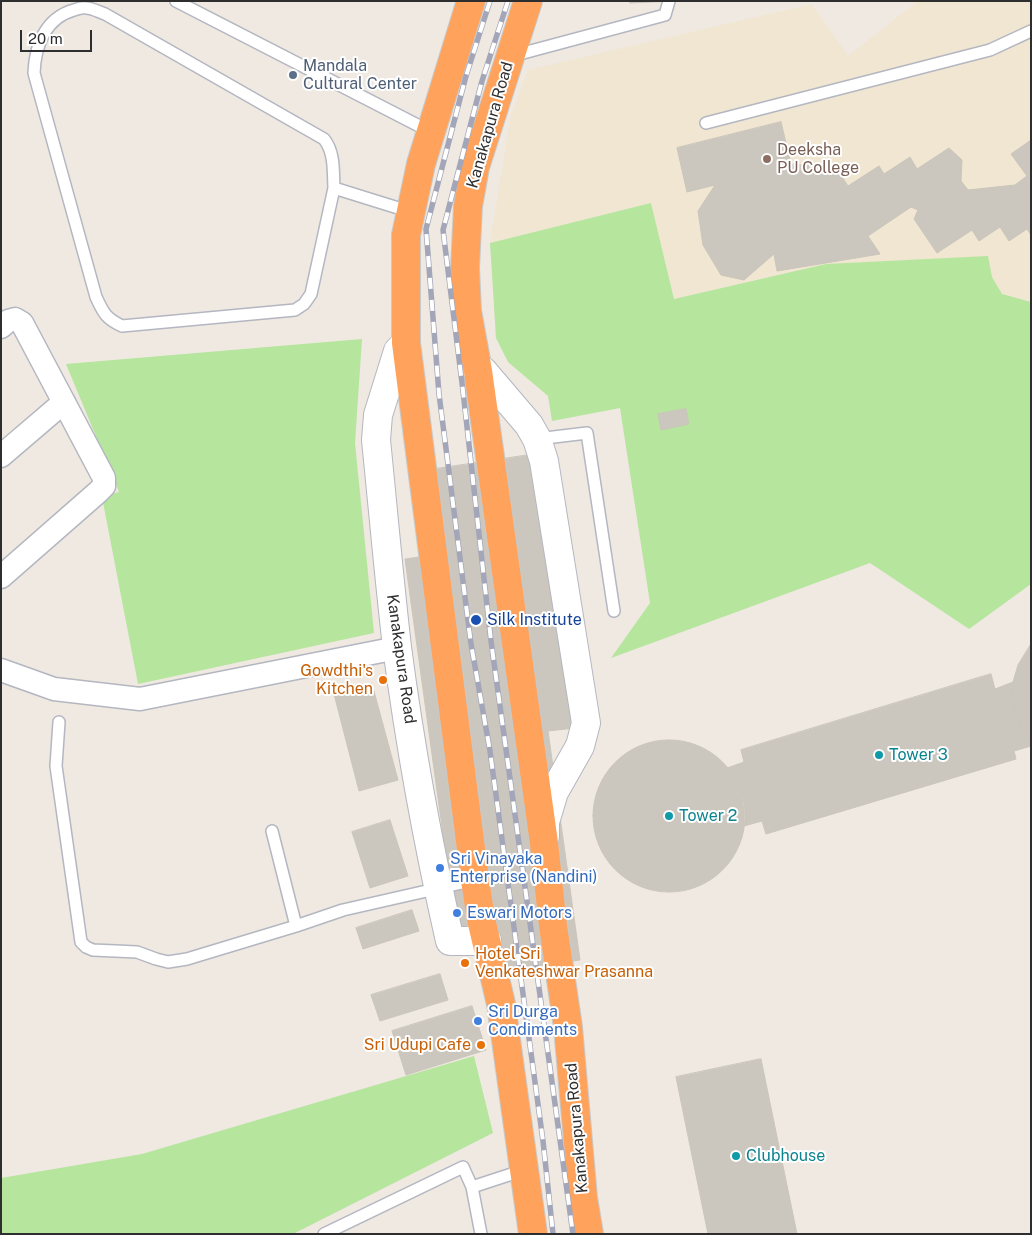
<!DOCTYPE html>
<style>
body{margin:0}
#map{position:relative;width:1032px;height:1235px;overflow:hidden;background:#efe9e1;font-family:"Public Sans",sans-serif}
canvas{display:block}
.frame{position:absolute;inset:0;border:2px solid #2e2e2e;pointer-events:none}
.scale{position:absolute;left:20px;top:30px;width:72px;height:22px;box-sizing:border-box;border:2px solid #2e2e2e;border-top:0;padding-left:6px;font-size:15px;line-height:18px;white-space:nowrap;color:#2e2e2e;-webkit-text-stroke:4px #fff;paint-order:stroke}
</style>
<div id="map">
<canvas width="1032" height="1235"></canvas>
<div class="frame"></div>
<div class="scale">20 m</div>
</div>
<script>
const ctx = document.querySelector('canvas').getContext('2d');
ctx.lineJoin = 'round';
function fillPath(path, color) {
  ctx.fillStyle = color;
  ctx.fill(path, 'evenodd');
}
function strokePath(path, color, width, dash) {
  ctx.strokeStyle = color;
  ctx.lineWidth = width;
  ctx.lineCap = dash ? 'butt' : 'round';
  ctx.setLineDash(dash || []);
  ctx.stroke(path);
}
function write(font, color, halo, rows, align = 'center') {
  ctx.font = font + ' "Public Sans",sans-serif';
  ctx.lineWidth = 4;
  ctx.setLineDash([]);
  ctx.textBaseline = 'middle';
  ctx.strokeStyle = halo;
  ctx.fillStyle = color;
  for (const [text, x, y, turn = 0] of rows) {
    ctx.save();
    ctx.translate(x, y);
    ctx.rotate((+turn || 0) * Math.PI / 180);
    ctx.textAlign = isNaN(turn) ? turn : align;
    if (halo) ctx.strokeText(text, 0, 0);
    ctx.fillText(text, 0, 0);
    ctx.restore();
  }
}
fillPath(new Path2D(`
 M918,1h113v301l-29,-8 -10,-17 -4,-20 -162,7 -152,35 -23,-96 -161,40 21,-128 17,-45 284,-66 36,52z`), '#f0e6d1');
fillPath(new Path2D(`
 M651,203l23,96 152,-35 162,-8 4,21 10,17 29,8v282l-62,45 -99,-66 -259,95 39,-55 -30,-195 -68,13 -4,-25 -40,-34 -12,-24 -6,-95z
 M362,339l-7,104 19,190 -236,51 -36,-187 17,-5 -53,-128z
 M474,1056l19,77 -200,101h-292v-56l141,-24z`), '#b6e59e');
const building = new Path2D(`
 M631,1h43l-44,2z
 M781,122l10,42 45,4 12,18 31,-20 5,8 26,-17 7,12 32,-21 13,12 -1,21 7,9 47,-5 12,-9 -16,-22 20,-14v95l-4,-6 -18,12 -9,-14 -21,14 -7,-11 -35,23 -23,-34 4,-9 -7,-3 -43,29 12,18 -103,17 -3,-17 -30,26 -23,-5 -18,-30 -5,-34 17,-26 -28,7 -10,-44z
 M686,409l3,15 -28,6 -3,-16z
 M536,454l39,274 -27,3 32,229 -82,12 -7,-49 -35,5 -51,-369 29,-4 -12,-84z
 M1031,644v97l-7,-9 -8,-16 -3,-17v-17l5,-17z
 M991,674l4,15 18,-7v17l3,17 8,16 7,9v5l-17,5 2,8 -250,75 -4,-13 -18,5v-16l-3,-17 -6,-15 -8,-10 17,-6 -3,-12z
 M372,684l26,96 -39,11 -25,-97z
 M593 816a76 76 0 1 1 152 0a76 76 0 1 1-152 0Z
 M390,820l18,56 -38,12 -18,-56z
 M412,910l7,21 -56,18 -7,-21z
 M440,974l8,26 -68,21 -9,-26z
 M472,1006l14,44 -80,25 -14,-44z
 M761,1059l36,175h-89l-32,-157z`);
fillPath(building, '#cbc7bf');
strokePath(building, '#cbc5ba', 1);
const lane = new Path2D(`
 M176,1l255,131
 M512,56l153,-41 4,-14
 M706,123l284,-73 41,-19
 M334,188l-23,106 -7,10 -9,6 -173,16c-17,-8 -19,-14 -26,-29l-62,-224c1,-27 11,-55 40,-63 3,-1 8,-3 12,-2 6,0 13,4 19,6l219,125c11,14 9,32 10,49l77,24
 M537,439l50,-6 27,178
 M59,722l-3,44 25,176 5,5 7,3 44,2 19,7 12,3 19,-3 109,-33 47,-16 132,-30
 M272,831l24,95
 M324,1234l139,-67 9,20
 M481,1234l-9,-47 52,-17`);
const street = new Path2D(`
 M1,327l7,-6 7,-2 7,4 82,155v8l-6,6 -97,85
 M1,456l63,-54
 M1,670l53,19 86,10 257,-51`);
const secondary = new Path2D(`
 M406,343l-8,8 -20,64 -2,25c7,69 13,138 21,207 13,99 31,197 53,294h37
 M478,371h5l46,54 8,14 7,22 42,262 -6,23 -26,46 -9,30v14`);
const highway = new Path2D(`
 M471,1l-50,163 -15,71v108l69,537 6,39 20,85 32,230
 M528,1l-53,166 -7,39 -3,62 2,43 11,60 66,472 9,83 15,101 15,171 6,36`);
strokePath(lane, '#b4b7c1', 14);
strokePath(street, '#b4b7c1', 25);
strokePath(secondary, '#b4b7c1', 30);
strokePath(highway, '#c9c9c9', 30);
strokePath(lane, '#fff', 11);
strokePath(street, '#fff', 22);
strokePath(secondary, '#fff', 28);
strokePath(highway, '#ffa35c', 28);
const rail = new Path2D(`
 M490,1l-24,75 -40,153 13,165 32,250 19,107 53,390 10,93
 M508,1l-26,80 -39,149 20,161 28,250 82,593`);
strokePath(rail, '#a3a6b8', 5.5);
strokePath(rail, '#fff', 4, [11]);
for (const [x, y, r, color] of [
 [293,75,5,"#5c6f8a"],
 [767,159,5,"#8d6e63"],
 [476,620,6,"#1a4fb4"],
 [383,680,5,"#e8710a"],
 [879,755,5,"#0f9aa8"],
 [669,816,5,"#0f9aa8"],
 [440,868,5,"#3f7fe0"],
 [457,913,5,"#3f7fe0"],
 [465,963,5,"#e8710a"],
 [478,1021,5,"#3f7fe0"],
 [481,1045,5,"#e8710a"],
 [736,1156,5,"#0f9aa8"]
]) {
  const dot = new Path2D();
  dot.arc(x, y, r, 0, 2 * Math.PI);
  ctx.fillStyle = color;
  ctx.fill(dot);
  strokePath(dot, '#fff', 2);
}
write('16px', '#4e5e75', '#fff', [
 ["Mandala",303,66],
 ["Cultural Center",303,84]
], 'left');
write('16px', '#2e2e2e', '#fff', [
 ["Kanakapura Road",490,125,-74],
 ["Kanakapura Road",401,659,82],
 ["Kanakapura Road",577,1128,-95]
]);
write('16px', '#785e54', '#fff', [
 ["Deeksha",777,150],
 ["PU College",777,168]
], 'left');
write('16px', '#164399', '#fff', [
 ["Silk Institute",487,620]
], 'left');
write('16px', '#c56008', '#fff', [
 ["Gowdthi's",373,671],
 ["Kitchen",373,689],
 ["Hotel Sri",475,954,"left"],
 ["Venkateshwar Prasanna",475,972,"left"],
 ["Sri Udupi Cafe",471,1045]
], 'right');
write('16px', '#0d838f', '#fff', [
 ["Tower 3",889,755],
 ["Tower 2",679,816],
 ["Clubhouse",746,1156]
], 'left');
write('16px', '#366cbe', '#fff', [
 ["Sri Vinayaka",450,859],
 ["Enterprise (Nandini)",450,877],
 ["Eswari Motors",467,913],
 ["Sri Durga",488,1012],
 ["Condiments",488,1030]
], 'left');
</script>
